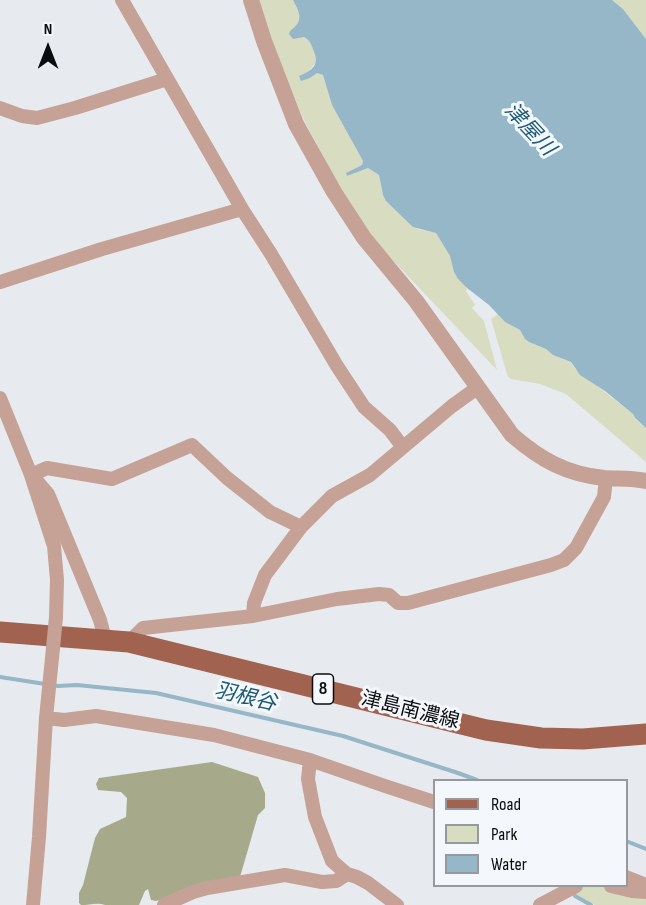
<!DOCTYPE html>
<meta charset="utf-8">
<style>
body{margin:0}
#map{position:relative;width:646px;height:905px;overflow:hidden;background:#e7ebef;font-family:"Sofia Sans Condensed",sans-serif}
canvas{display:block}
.legend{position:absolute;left:433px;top:779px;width:195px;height:108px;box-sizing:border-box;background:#f4f8fc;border:2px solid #979a9c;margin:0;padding:8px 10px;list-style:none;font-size:18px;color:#0b0c0d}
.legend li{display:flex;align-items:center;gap:12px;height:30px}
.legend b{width:30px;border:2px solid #979a9c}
.north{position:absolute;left:18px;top:18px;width:60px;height:60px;-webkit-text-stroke:4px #f4f8fc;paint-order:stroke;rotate:0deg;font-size:16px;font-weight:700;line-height:24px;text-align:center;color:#0b0c0d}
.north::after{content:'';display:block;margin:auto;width:21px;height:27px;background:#0b0c0d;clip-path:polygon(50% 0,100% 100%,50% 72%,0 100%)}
</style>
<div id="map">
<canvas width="646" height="905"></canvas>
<ul class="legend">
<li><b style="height:8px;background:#a1624f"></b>Road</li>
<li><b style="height:16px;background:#d8dcc0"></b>Park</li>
<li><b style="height:16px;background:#95b7c7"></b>Water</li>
</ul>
<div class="north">N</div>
</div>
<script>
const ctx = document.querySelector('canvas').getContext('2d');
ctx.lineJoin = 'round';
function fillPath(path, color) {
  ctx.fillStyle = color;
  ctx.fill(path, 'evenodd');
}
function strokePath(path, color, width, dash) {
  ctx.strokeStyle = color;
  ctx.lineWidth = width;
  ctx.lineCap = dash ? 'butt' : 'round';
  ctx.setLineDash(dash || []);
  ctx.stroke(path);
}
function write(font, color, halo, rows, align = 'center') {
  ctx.font = font + ' "Sofia Sans Condensed","Noto Sans JP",sans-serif';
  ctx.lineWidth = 6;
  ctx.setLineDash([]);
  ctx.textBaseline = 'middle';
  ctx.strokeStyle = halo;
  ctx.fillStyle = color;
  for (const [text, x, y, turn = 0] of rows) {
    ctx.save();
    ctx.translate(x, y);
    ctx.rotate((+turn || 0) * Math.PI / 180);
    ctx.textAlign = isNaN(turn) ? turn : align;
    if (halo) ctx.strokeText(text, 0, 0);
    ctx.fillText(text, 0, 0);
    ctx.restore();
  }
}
fillPath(new Path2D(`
 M258,0h35c6,11 10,19 0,30 14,8 22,14 24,31l-9,11 -8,4 10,2 7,-5 6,2 9,30 31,56 -1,4 -16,8 1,3 21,-8 11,7 4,20 35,34 18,4 14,23 4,16 4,7 9,9 -1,3 9,14 -3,3 12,13 13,49 -127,-134 -29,-46 -38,-72 -33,-78z
 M612,0h34v39l-23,-30z
 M498,314l7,8 15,8 5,8 4,4 17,7 7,6 18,7 3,6 59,46 2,5 11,9v34l-80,-68 -26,-10 -29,-5 -3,-2 -17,-58z
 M585,886h16l37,11h8v8h-51l-20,-11 -1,-3z`), '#d8dcc0');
fillPath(new Path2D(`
 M212,762l46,15 7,16v15l-7,7 -18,62 -84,24 -5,-1 -3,-11 -3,2 -6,14h-34c-7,-3 -16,0 -24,0l-2,-2v-10l4,-8 12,-47 5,-9 26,-12 1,-19 -6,-6 -23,-2 -2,-6 3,-6z`), '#a6aa8b');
fillPath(new Path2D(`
 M293,0h319l11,9 23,30v389l-11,-10 -2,-4 -28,-23 -25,-16 -9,-13 -18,-7 -7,-6 -17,-7 -4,-3 -5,-9 -15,-8 -16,-17 -22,-17 -9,-9 -4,-7 -4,-16 -14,-23 -23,-6 -27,-26 -3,-6 -4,-20 -11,-7 -21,8 -1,-3 16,-8 1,-4 -31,-56 -9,-30 -6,-2 -7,5 -9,3 -2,-5c15,-6 21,-12 14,-27 -2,-6 -4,-9 -9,-12l-11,2 -4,-5 1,-3c14,-10 10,-18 3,-31z`), '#95b7c7');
strokePath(new Path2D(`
 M0,677l58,9 19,-1 79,8 187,43 115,37 19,7
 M626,841l20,8
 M575,896l16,9`), '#95b7c7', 4);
strokePath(new Path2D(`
 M122,0l120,209 29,45 66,112 27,41 26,23 12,16
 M0,108l22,8 15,2 38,-10 92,-29
 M0,282l102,-33 140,-40
 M0,398l31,77 23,71 3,34 -1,37
 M31,475l16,-7 65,11 80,-34 35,33 43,34 31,15
 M36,480l12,14 52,126 5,19
 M253,616l84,-17 42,-5 10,1 9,8h10l143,-38 13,-5 12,-12 28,-51 2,-19
 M129,642l14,-14 110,-12 1,-13 11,-28 36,-48 31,-31 38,-21 82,-69 25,-18
 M46,718l18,2 32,-4 118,19 96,25 75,26 49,16
 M310,760l-2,19 7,38 17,44 15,13 10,3 11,6 29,22
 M626,877l20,8
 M611,886l21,5 14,1
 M33,905l6,-68 7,-119 7,-70
 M164,905l29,-13 14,-4 78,-13 37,7 14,-1 11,-7
 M540,905l36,-19`), '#c5a196', 14);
strokePath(new Path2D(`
 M251,0l13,41 32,83 38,68 30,46 52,63 96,134c29,25 54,39 92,43 14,1 28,0 42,3`), '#c5a196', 16);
strokePath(new Path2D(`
 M0,632l129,10 357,88 55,8 42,1 63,-5`), '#a1624f', 21);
strokePath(new Path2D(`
 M53,648l3,-31`), '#c5a196', 14);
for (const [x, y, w] of [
 [323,689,21]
]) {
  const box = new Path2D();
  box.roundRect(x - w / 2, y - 15, w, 30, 4.5);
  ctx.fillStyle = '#f4f8fc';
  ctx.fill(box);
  strokePath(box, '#0b0c0d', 1.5);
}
write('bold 18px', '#0b0c0d', null, [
 ["8",323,689]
]);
write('20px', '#0b0c0d', '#f4f8fc', [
 ["津島南濃線",410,711,14]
]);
write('italic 21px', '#1c5a72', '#f4f8fc', [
 ["津屋川",529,130,47],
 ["羽根谷",245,698,13]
]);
</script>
